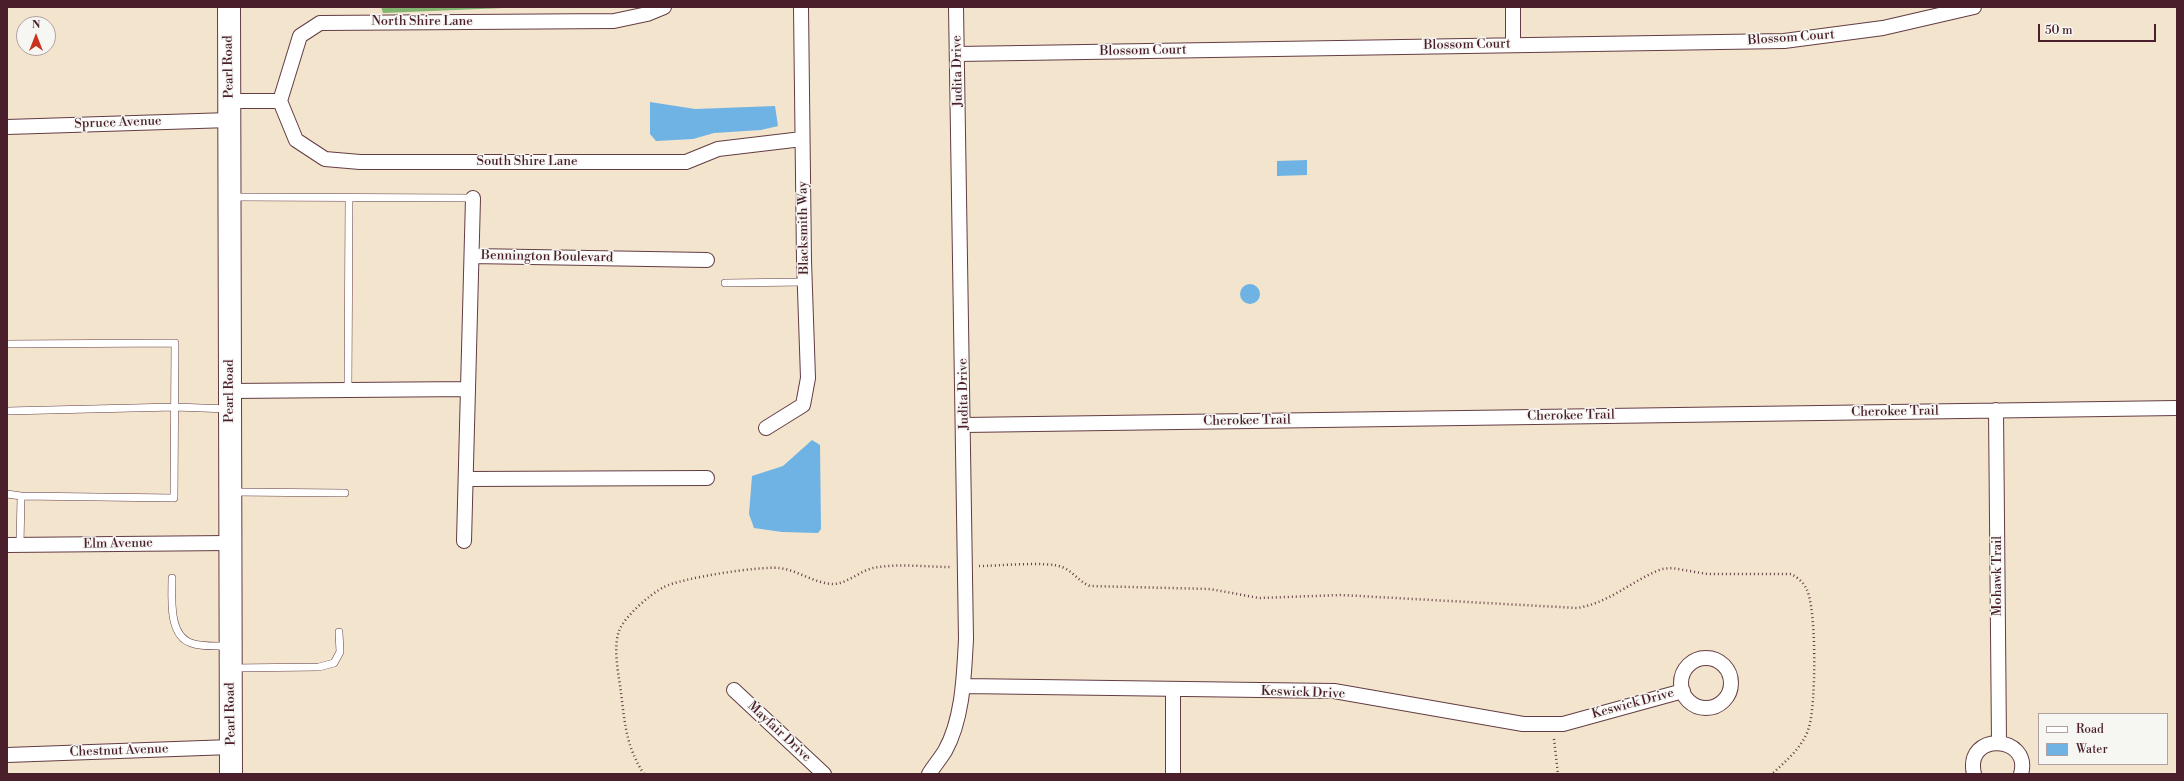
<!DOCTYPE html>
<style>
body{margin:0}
#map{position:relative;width:2184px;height:781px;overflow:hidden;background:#f3e4cd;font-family:"Libre Bodoni",serif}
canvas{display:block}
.frame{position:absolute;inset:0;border:8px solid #4a1f2b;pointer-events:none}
.legend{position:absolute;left:2038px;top:713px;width:130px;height:52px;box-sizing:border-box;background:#f6f6f2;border:1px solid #b1a0a2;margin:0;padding:5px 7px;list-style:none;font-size:12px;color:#4a1f2b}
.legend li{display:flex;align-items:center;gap:8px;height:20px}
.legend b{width:20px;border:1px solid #b1a0a2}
.north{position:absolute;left:16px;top:16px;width:40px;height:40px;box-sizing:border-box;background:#f6f6f2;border:1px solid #b1a0a2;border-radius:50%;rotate:0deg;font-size:11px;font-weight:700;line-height:16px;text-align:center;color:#4a1f2b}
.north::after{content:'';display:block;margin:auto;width:14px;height:18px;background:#c8321e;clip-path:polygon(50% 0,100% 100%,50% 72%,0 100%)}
.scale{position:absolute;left:2038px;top:24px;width:118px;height:18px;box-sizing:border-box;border:2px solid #4a1f2b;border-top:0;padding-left:5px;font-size:12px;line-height:14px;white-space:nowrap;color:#4a1f2b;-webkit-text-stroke:3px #f6f6f2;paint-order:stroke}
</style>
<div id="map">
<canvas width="2184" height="781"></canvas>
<div class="frame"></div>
<ul class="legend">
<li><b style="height:5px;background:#fff"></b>Road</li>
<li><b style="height:11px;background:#6eb3e4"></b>Water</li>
</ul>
<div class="north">N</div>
<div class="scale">50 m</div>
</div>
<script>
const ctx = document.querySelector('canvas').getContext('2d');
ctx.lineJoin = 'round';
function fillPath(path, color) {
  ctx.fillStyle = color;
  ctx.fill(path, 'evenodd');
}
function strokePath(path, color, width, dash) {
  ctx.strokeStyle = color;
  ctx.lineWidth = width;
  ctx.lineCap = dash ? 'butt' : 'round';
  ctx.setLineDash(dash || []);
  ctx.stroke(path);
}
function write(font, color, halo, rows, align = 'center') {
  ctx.font = font + ' "Libre Bodoni",serif';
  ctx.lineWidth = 3;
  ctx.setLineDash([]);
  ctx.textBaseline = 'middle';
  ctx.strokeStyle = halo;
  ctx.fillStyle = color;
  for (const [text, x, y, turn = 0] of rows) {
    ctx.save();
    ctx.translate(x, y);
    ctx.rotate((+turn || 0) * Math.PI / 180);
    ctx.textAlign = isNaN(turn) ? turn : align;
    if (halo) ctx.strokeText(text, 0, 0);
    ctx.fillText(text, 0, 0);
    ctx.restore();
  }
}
fillPath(new Path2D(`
 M381,7h147l-145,6z`), '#82b56f');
fillPath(new Path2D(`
 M650,102l45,7 80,-3 3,20 -17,4 -47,3 -21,6 -37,2 -6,-7z
 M1307,160v15l-30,1v-15z
 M1240 294a10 10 0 1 1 20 0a10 10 0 1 1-20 0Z
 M812,440l8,5 1,84 -3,4 -36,-1 -28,-4 -5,-14 3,-38 31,-10z`), '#6eb3e4');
const service = new Path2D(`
 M231,197l242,1
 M725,283l80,-1
 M7,344l168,-1 -1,155 -153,-2 -14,-2
 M348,390l1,-192
 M7,411l168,-4 54,2
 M232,492l113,1
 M20,545l1,-49
 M172,578c0,19 -4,57 19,65 10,4 25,3 37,3
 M232,668l87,-1 15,-4 6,-11 -1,-20`);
const minor = new Path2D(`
 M1513,7v38
 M958,54l826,-13 99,-13 91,-21
 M230,101h50l20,-65 20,-13 294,-2 33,-7 17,-7
 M280,101l16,39 29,19 35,3h326l32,-13 84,-10
 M7,127l223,-7
 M472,256l235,4
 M230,391l238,-2
 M1996,410l3,332
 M964,425l1213,-17
 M766,428l37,-23 5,-27 -4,-117 -3,-254
 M466,479l241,-1
 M464,541l9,-343
 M7,545l222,-2
 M1681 683a25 25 0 1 1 50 0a25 25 0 1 1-50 0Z
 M964,686l370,5 189,33h40l120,-33
 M734,690l90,84
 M1173,690v84
 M7,755l224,-8
 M929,774c5,-8 11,-15 16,-23 18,-32 19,-76 21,-112l-10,-632
 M1974,774c-10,-43 58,-39 47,0`);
const primary = new Path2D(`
 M229,7l2,767`);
strokePath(service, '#633d43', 8);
strokePath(minor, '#633d43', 16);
strokePath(primary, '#633d43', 24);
strokePath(new Path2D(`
 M979,566c17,0 70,-5 83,1 11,4 17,15 28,19l120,3 49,9 82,-3 236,13c33,-5 55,-28 85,-39l10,-1 35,6h84c6,3 12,8 15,14 11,18 10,117 3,139 -5,19 -23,34 -37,47
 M1554,739l4,35
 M644,774c-21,-32 -19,-58 -25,-95 -2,-14 -5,-34 0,-48 5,-14 31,-37 45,-44 17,-9 95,-21 115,-19 19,2 36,16 55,16 14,-1 26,-13 39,-16 25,-5 53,-1 79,-1`), '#633d43', 2.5, [1, 3]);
strokePath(service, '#fff', 7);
strokePath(minor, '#fff', 14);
strokePath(primary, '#fff', 22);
write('13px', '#4a1f2b', '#f6f6f2', [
 ["North Shire Lane",422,22],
 ["Blossom Court",1791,38,-4],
 ["Blossom Court",1467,45,-1],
 ["Blossom Court",1143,51,-1],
 ["Pearl Road",229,67,-91],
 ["Judita Drive",958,71,-91],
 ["Spruce Avenue",118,123,-2],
 ["South Shire Lane",527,162],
 ["Blacksmith Way",804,228,-91],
 ["Bennington Boulevard",547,257,1],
 ["Pearl Road",230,391,-90],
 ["Judita Drive",964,394,-91],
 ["Cherokee Trail",1895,412,-1],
 ["Cherokee Trail",1571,416,-1],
 ["Cherokee Trail",1247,421,-1],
 ["Elm Avenue",118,544,-1],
 ["Mohawk Trail",1998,576,-90],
 ["Keswick Drive",1303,693,2],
 ["Keswick Drive",1633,704,-15],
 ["Pearl Road",231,714,-91],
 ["Mayfair Drive",779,732,43],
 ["Chestnut Avenue",119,751,-2]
]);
</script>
